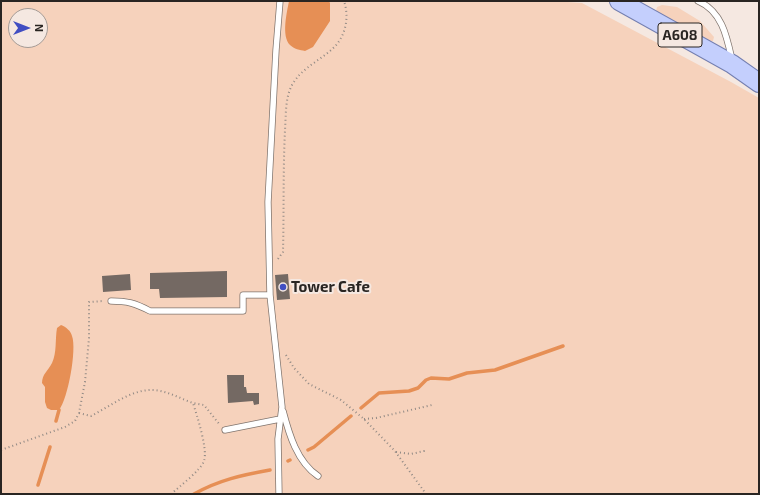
<!DOCTYPE html>
<style>
body{margin:0}
#map{position:relative;width:760px;height:495px;overflow:hidden;background:#f5e8e1;font-family:"Exo 2",sans-serif}
canvas{display:block}
.frame{position:absolute;inset:0;border:2px solid #292522;pointer-events:none}
.north{position:absolute;left:8px;top:8px;width:40px;height:40px;box-sizing:border-box;background:#f5e8e1;border:1px solid #a39a95;border-radius:50%;rotate:90deg;font-size:11px;font-weight:700;line-height:16px;text-align:center;color:#292522}
.north::after{content:'';display:block;margin:auto;width:14px;height:18px;background:#414ec2;clip-path:polygon(50% 0,100% 100%,50% 72%,0 100%)}
</style>
<div id="map">
<canvas width="760" height="495"></canvas>
<div class="frame"></div>
<div class="north">N</div>
</div>
<script>
const ctx = document.querySelector('canvas').getContext('2d');
ctx.lineJoin = 'round';
function fillPath(path, color) {
  ctx.fillStyle = color;
  ctx.fill(path, 'evenodd');
}
function strokePath(path, color, width, dash) {
  ctx.strokeStyle = color;
  ctx.lineWidth = width;
  ctx.lineCap = dash ? 'butt' : 'round';
  ctx.setLineDash(dash || []);
  ctx.stroke(path);
}
function write(font, color, halo, rows, align = 'center') {
  ctx.font = font + ' "Exo 2",sans-serif';
  ctx.lineWidth = 4;
  ctx.setLineDash([]);
  ctx.textBaseline = 'middle';
  ctx.strokeStyle = halo;
  ctx.fillStyle = color;
  for (const [text, x, y, turn = 0] of rows) {
    ctx.save();
    ctx.translate(x, y);
    ctx.rotate((+turn || 0) * Math.PI / 180);
    ctx.textAlign = isNaN(turn) ? turn : align;
    if (halo) ctx.strokeText(text, 0, 0);
    ctx.fillText(text, 0, 0);
    ctx.restore();
  }
}
fillPath(new Path2D(`
 M1,1h552l29,2 149,79 28,16v396h-758zM16,16h24v24h-24z
 M662,5l15,2 23,14 14,16 -1,4h-4l-50,-27 -3,-3 1,-4z`), '#f6d2bc');
fillPath(new Path2D(`
 M289,1h40l1,2v18l-17,26 -8,4c-5,-1 -11,-2 -15,-6 -9,-9 -3,-33 -1,-44z
 M61,325c5,2 10,6 11,11 5,13 -4,63 -13,74h-8l-4,-2 -2,-6v-15l-3,-4c0,-9 6,-12 10,-20 5,-10 3,-24 5,-35z`), '#e68f55');
strokePath(new Path2D(`
 M361,408l18,-15 30,-2 9,-3 8,-8 5,-2 18,1 18,-6 28,-3 68,-24
 M56,421l3,-11
 M308,450l6,-3 37,-31
 M288,461l2,-1
 M38,485l12,-38
 M194,494c25,-14 48,-19 76,-24`), '#e68f55', 3.5);
fillPath(new Path2D(`
 M227,271v26l-67,1 -1,-9h-9v-16z
 M130,274l1,16 -28,2 -1,-16z
 M288,274l2,25 -13,1 -2,-25z
 M227,375h17v12h2l1,6h12v11l-5,1 -1,-4 -25,2z`), '#746963');
const lane = new Path2D(`
 M698,1c24,10 29,36 34,59
 M111,301c16,0 24,2 39,10h93v-16h27
 M283,411c6,23 14,51 35,65
 M225,430l55,-11
 M279,494l-1,-55 4,-32 -12,-112 -2,-93 8,-152 4,-49`);
const primary = new Path2D(`
 M619,1l113,63 27,19`);
strokePath(lane, '#80756e', 7);
strokePath(primary, '#747fb0', 20);
strokePath(new Path2D(`
 M278,259l5,-7c1,-40 0,-81 2,-122 1,-14 0,-32 7,-45 9,-16 25,-23 38,-34 15,-12 20,-32 14,-50
 M286,355l8,13 15,16 32,16 23,19 31,32 31,43
 M79,413l12,3c20,-10 40,-27 63,-26 14,1 27,9 39,13
 M364,419l12,-1 56,-13
 M1,450l64,-23 10,-6 4,-8 6,-31 4,-44v-36l14,-1
 M396,452l15,2 13,-3 -1,-3
 M171,494c8,-7 30,-24 33,-33 4,-12 -7,-45 -11,-58l11,2 16,20`), '#928a85', 2, [1, 3]);
strokePath(lane, '#fff', 5.5);
strokePath(primary, '#c4cffd', 18);
for (const [x, y, r, color] of [
 [283,287,4,"#414ec2"]
]) {
  const dot = new Path2D();
  dot.arc(x, y, r, 0, 2 * Math.PI);
  ctx.fillStyle = color;
  ctx.fill(dot);
  strokePath(dot, '#f5e8e1', 1.5);
}
for (const [x, y, w] of [
 [680,35,44]
]) {
  const box = new Path2D();
  box.roundRect(x - w / 2, y - 12, w, 24, 3);
  ctx.fillStyle = '#f5e8e1';
  ctx.fill(box);
  strokePath(box, '#292522', 1);
}
write('bold 14px', '#292522', null, [
 ["A608",680,35]
]);
write('bold 15px', '#292522', '#f5e8e1', [
 ["Tower Cafe",291,287]
], 'left');
</script>
